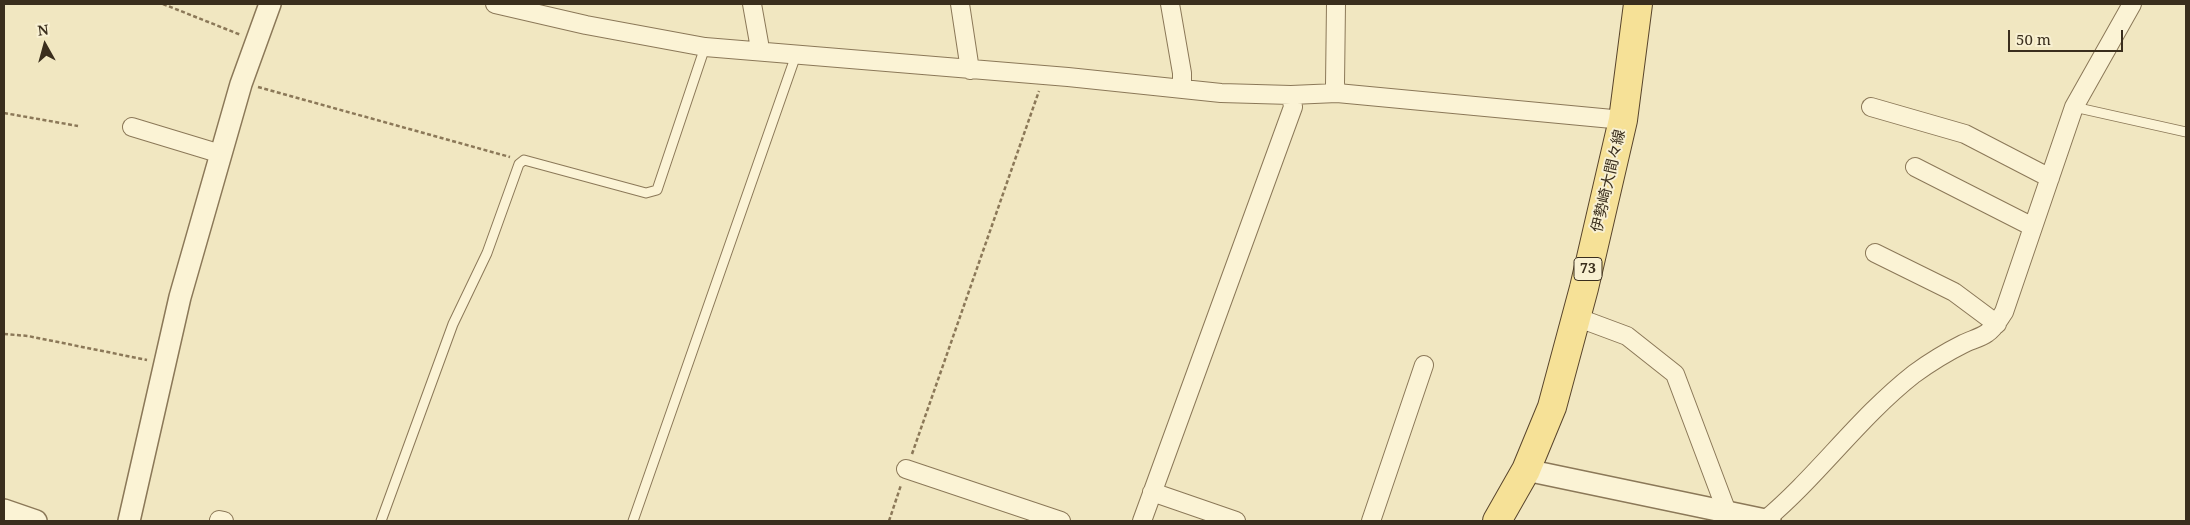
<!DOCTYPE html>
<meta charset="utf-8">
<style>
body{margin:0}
#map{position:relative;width:2190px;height:525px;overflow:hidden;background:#f1e7c1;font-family:"Noto Serif",serif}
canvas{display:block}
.frame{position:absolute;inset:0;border:5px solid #3a2e1d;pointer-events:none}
.north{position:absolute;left:20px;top:20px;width:50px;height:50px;-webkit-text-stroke:4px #f8f0d2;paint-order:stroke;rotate:353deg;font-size:14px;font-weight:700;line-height:20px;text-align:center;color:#3a2e1d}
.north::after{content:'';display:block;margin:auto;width:18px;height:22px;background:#3a2e1d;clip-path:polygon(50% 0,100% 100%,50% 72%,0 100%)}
.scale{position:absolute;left:2008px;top:30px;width:115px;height:22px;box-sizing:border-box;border:2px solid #3a2e1d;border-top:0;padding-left:6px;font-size:15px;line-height:18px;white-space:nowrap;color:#3a2e1d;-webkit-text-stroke:4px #f8f0d2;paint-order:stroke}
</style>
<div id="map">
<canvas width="2190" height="525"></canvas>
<div class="frame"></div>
<div class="north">N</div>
<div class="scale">50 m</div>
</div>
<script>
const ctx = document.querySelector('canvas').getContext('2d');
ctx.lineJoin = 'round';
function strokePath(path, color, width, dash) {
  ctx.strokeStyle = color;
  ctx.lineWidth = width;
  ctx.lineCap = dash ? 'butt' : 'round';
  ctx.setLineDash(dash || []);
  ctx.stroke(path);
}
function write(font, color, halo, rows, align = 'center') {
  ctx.font = font + ' "Noto Serif","Noto Sans JP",serif';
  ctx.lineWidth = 4;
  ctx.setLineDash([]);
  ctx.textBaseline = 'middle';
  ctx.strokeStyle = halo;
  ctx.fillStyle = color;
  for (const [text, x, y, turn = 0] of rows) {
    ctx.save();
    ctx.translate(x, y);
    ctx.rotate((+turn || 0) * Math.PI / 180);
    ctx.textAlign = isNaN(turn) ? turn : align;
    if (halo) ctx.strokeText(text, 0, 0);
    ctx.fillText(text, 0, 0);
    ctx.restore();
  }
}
const service = new Path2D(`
 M2074,107l112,25
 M381,521l72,-197 34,-71 32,-89 5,-4 122,33 11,-3 48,-143
 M633,521l163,-466`);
const minor = new Path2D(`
 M495,4l91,21 119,22 363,30 153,16 70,2 46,-2 286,27
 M752,4l7,39 -4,8
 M960,4l10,66
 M1170,4l12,69v15
 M1336,4l-1,80 2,9
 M1871,107l94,27 85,44
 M132,127l89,27
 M1915,167l118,60
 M1875,253l79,39 43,32
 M1576,317l51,19 48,38 52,138
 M906,469l155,52
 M1152,492l84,29
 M219,520l5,1
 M1142,521l151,-414 -2,-12
 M1371,521l53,-156
 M1764,521c54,-45 94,-103 150,-147 15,-11 33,-22 49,-30 8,-4 17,-6 24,-11 8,-5 12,-14 17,-21l70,-205 58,-103`);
const tertiary = new Path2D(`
 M1526,470l244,51
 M4,510l32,11
 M129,521l51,-224 61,-213 29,-80`);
const primary = new Path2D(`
 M1497,521l29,-51 26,-63 32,-119 39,-168 15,-116`);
strokePath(service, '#8b7858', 11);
strokePath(minor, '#8b7858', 20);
strokePath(tertiary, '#8b7858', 24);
strokePath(primary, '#59452c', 30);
strokePath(new Path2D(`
 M163,4l78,31
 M258,87l252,70
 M4,113l74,13
 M4,334l24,2 119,24
 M912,454l127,-363
 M889,521l12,-36`), '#8b7858', 2.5, [4, 2.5]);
strokePath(service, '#fbf3d5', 9);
strokePath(minor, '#fbf3d5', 18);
strokePath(tertiary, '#fbf3d5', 21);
strokePath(primary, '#f6e197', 28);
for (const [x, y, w] of [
 [1588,269,28]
]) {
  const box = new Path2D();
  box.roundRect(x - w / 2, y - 11.5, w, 23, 4);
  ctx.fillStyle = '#f8f0d2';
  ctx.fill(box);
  strokePath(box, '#3a2e1d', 1);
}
write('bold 14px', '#3a2e1d', null, [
 ["73",1588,269]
]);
write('15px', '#3a2e1d', '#f8f0d2', [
 ["伊勢崎大間々線",1609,181,-77]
]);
</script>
